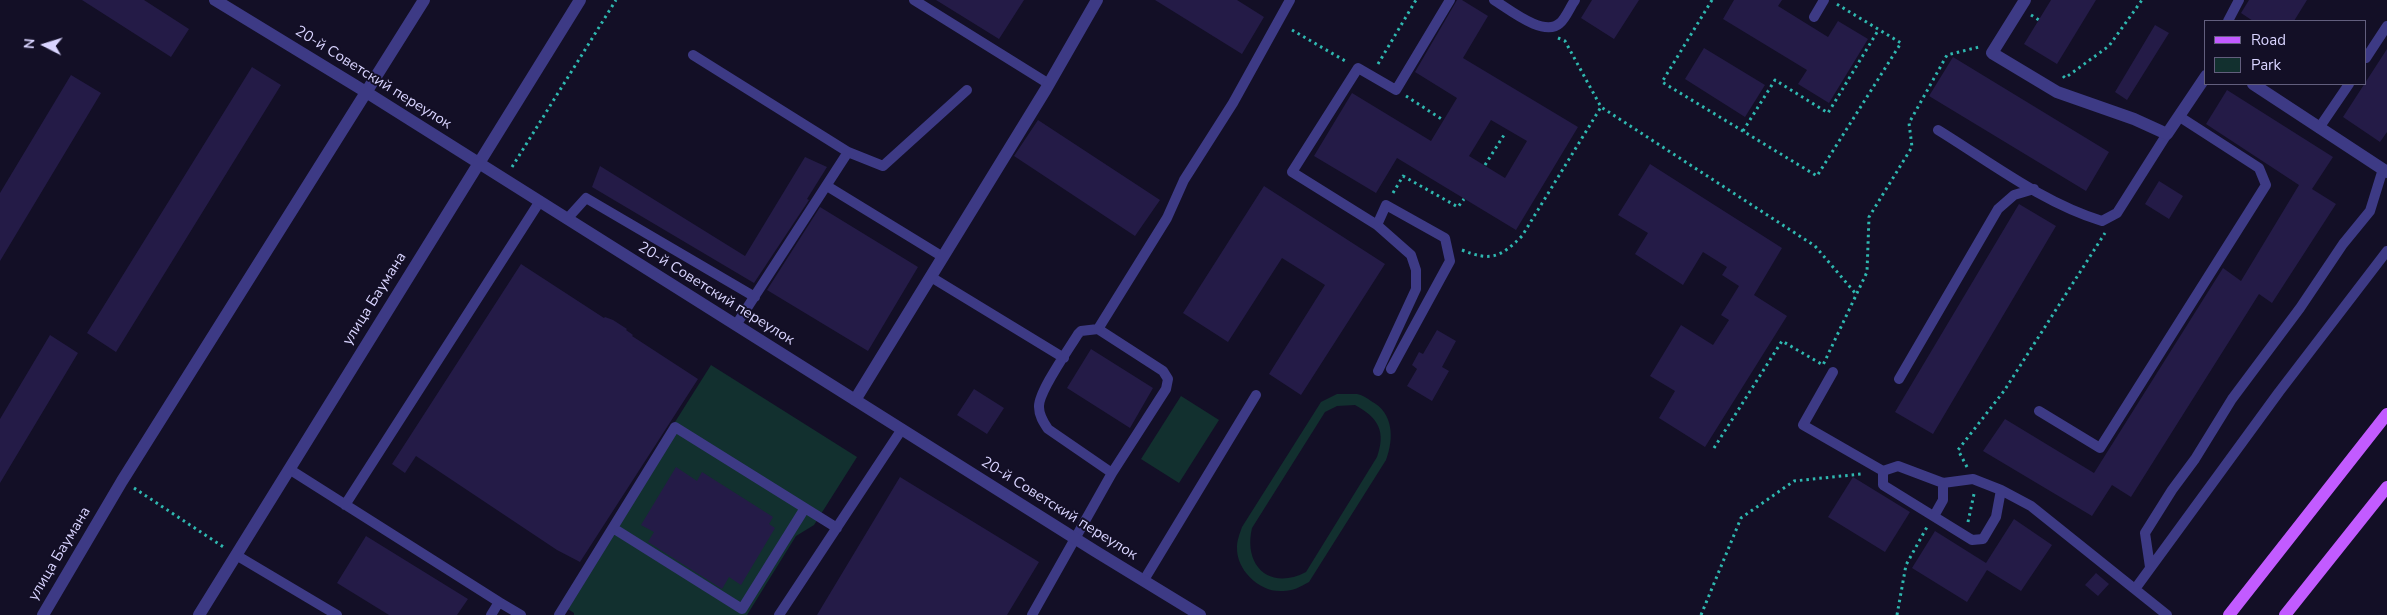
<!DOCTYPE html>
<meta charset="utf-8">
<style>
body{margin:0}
#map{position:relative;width:2387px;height:615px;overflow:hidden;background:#130f26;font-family:"Nunito Sans",sans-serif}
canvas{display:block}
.legend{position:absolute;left:2204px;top:20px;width:162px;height:65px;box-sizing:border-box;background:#130f26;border:1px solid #625e7d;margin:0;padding:6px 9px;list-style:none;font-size:15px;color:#d9d4ff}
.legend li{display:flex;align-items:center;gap:10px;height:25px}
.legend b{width:25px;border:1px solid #625e7d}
.north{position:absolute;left:20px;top:20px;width:50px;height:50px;-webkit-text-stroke:4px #130f26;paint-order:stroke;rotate:275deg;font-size:14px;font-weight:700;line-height:20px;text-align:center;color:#d9d4ff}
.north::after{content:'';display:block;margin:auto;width:18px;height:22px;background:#d9d4ff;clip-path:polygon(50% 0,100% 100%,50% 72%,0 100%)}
</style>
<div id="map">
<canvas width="2387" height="615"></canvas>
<ul class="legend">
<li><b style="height:6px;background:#c25bff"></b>Road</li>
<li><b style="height:14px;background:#12302f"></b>Park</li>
</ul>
<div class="north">N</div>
</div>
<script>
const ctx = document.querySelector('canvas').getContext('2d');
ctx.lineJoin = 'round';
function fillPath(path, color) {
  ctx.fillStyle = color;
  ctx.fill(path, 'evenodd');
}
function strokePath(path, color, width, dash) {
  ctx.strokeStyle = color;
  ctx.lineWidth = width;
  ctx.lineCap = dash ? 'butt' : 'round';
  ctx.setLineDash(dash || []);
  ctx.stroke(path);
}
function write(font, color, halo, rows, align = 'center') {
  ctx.font = font + ' "Nunito Sans",sans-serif';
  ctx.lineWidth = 4;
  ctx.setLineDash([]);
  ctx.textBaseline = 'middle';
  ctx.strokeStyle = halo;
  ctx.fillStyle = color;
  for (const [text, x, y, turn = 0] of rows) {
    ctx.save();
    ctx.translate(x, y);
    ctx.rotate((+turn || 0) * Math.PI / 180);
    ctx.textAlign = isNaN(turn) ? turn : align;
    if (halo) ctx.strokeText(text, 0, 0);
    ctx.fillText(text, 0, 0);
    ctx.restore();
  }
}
fillPath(new Path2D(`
 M711,365l146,92 -43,68 -18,11 -49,79h-173v-2l-14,-9z
 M1337,394c7,0 14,0 20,0 5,1 10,4 14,7 23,12 23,38 15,59l-77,122c-9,5 -16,9 -26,9 -23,2 -47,-21 -46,-44 0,-7 3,-14 5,-20l79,-125zM1355,405c24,13 31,27 22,52l-71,115c-36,19 -63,-6 -54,-44l73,-116 12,-6z
 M1181,396l38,24 -40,63 -38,-24z`), '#12302f');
fillPath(new Path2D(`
 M82,0h62l45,29 -18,28z
 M936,0h88l-25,39z
 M1155,0h82l27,17 -22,37z
 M1457,0h5l26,16 -25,42 115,69 -62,103 -119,-72 -21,35 -62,-37 38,-63 79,48 26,-43 -42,-26zM1491,120l36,21 -22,37 -36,-22z
 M1592,0h47l-25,39 -33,-21z
 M1734,0h48l-4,6 50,31 10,-16 30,18 -39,64 -31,-19 9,-14 -84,-51z
 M2051,0h45l-39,64 -33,-20z
 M2249,0h58l-13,21h-41l-12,-8z
 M2155,25l14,8 -42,67 -12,-8z
 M1704,48l61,37 -20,32 -60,-38z
 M2387,49v83l-7,10 -37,-25z
 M1953,57l156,95 -23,39 -157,-95z
 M252,67l29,18 -165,267 -29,-19z
 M71,75l30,18 -101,168v-68z
 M2227,90l106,67 -21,32 24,15 -64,99 -13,-9 -128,203 -19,-12 -20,31 -109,-65 22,-32 89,54 129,-205 18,13 58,-96 -93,-61z
 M1038,120l122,80 -25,36 -121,-80z
 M805,157l22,10 -20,32 2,1 -55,83 -162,-96 8,-21 145,90z
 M1650,164l132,84 -28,47 33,21 -82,131 -46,-29 16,-27 -25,-15 31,-51 32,20 16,-25 -8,-5 18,-29 -17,-11 5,-8 -24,-15 -20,33 -48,-31 13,-21 -30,-18z
 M2159,181l24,15 -14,23 -24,-15z
 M1264,186l121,78 -84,131 -32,-21 56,-89 -43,-27 -54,84 -45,-29z
 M2019,204l37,22 -123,208 -38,-22z
 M820,207l98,60 -50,84 -101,-61z
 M521,264l83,54 1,-1 8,3 14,9 -1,1 7,5 -1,1 66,43 -118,183 -23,-12 -141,-94 -11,17 -13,-9z
 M1437,330l19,11 -14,26 7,4 -17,30 -25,-15 10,-17 -5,-4 7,-13 4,2z
 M50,335l28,18 -78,130v-64z
 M1091,349l62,39 -23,40 -63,-40z
 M974,389l30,19 -17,26 -30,-19z
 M676,467l21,14 5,-9 71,45 -4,7 6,4 -34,57 -12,-8 -7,12 -74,-47 6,-10 -13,-7z
 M900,477l139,85 -32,53h-190z
 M1853,477l57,35 -25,40 -57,-35z
 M2014,519l38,26 -31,46 -34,-21 -20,32 -55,-34 23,-37 51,32z
 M366,536l102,63 -11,16h-68l-52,-32z
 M2096,573l13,11 -11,12 -13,-11z`), '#241b47');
strokePath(new Path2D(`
 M1712,0l-50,82 155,94 84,-133 -66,-40
 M2031,15l8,5
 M1292,30l55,32
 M1558,38l7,3 36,66 214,139 41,48
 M1378,64l38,-64
 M2063,76l2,2 44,-32 33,-46
 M1406,96l37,24
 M1743,131l32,-51 53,33 51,-84
 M1485,165l19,-30
 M512,167l104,-167
 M1393,193l10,-17 55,31 6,-8
 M1462,250c29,12 39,7 60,-14l79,-129
 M1714,448l68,-107 41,24 44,-93 2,-55 43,-70 -3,-24 38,-68 32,-8
 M1967,467l-9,-17 46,-59 101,-158
 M134,488l91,60
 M1968,522l6,-28
 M1701,615l40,-97 53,-37 67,-7
 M1897,615l9,-50 21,-38`), '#2fb8b0', 3, [2.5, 4]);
strokePath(new Path2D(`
 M914,0l135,84
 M1494,0c15,9 50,38 66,23 6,-5 10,-16 15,-23
 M1814,17l10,-17
 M2228,21l11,-21
 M693,55l155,97 35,14 84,-76
 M2366,58l21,-32
 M2319,128l30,-44
 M1938,130c52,32 105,73 164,91l15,-8 50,-79
 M827,186l116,71
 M567,219l19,-21 169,99
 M1377,225l9,-20 59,33 5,23 -59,108
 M931,277l133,81
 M736,325l112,-173
 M1098,329l-17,2 -3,3c-9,15 -40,58 -39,73 0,9 5,16 9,22l64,44
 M1378,371l38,-82v-19l-5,-15 -34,-30 -85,-53 66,-104 38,22 54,-90
 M1833,372l-30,53 80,46
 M1899,379l99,-170 16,-14 20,-6
 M2039,411l61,37 166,-263 -7,-17 -79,-51
 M289,469l210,133
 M2001,490l-5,27 -13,22 -11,1 -89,-55v-14l15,-5 45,17 30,-4 28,11 30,16 136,109
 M345,505l195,-304
 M1934,516l9,-16v-17
 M613,528l129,81 63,-101
 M236,555l101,60
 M2150,567l-5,-34 27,-43 23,-31 37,-60 68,-91 43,-64 27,-33 13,-42
 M1144,580l112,-185
 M2135,589l144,-197 108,-141
 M491,615l8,-13 22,13
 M559,615l116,-188 162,101
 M779,615l123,-186
 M1032,615l80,-142 54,-84 2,-10 -5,-8 -65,-42 69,-111 17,-38 49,-77 57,-103`), '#3d3a85', 10);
strokePath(new Path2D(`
 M215,0l151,92 729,459 105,64
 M2025,0l-33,53 65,39 77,27 33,15 39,-58
 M2253,84l134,88
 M855,400l191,-311 51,-89
 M43,615l79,-134 302,-481
 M199,615l381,-615`), '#3d3a85', 12);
strokePath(new Path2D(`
 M2229,615l158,-201
 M2285,615l102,-128`), '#c25bff', 12);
write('15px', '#d9d4ff', '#130f26', [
 ["20-й Советский переулок",373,78,32],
 ["20-й Советский переулок",716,294,32],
 ["улица Баумана",375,299,-58],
 ["20-й Советский переулок",1059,509,32],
 ["улица Баумана",60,554,-59]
]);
</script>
